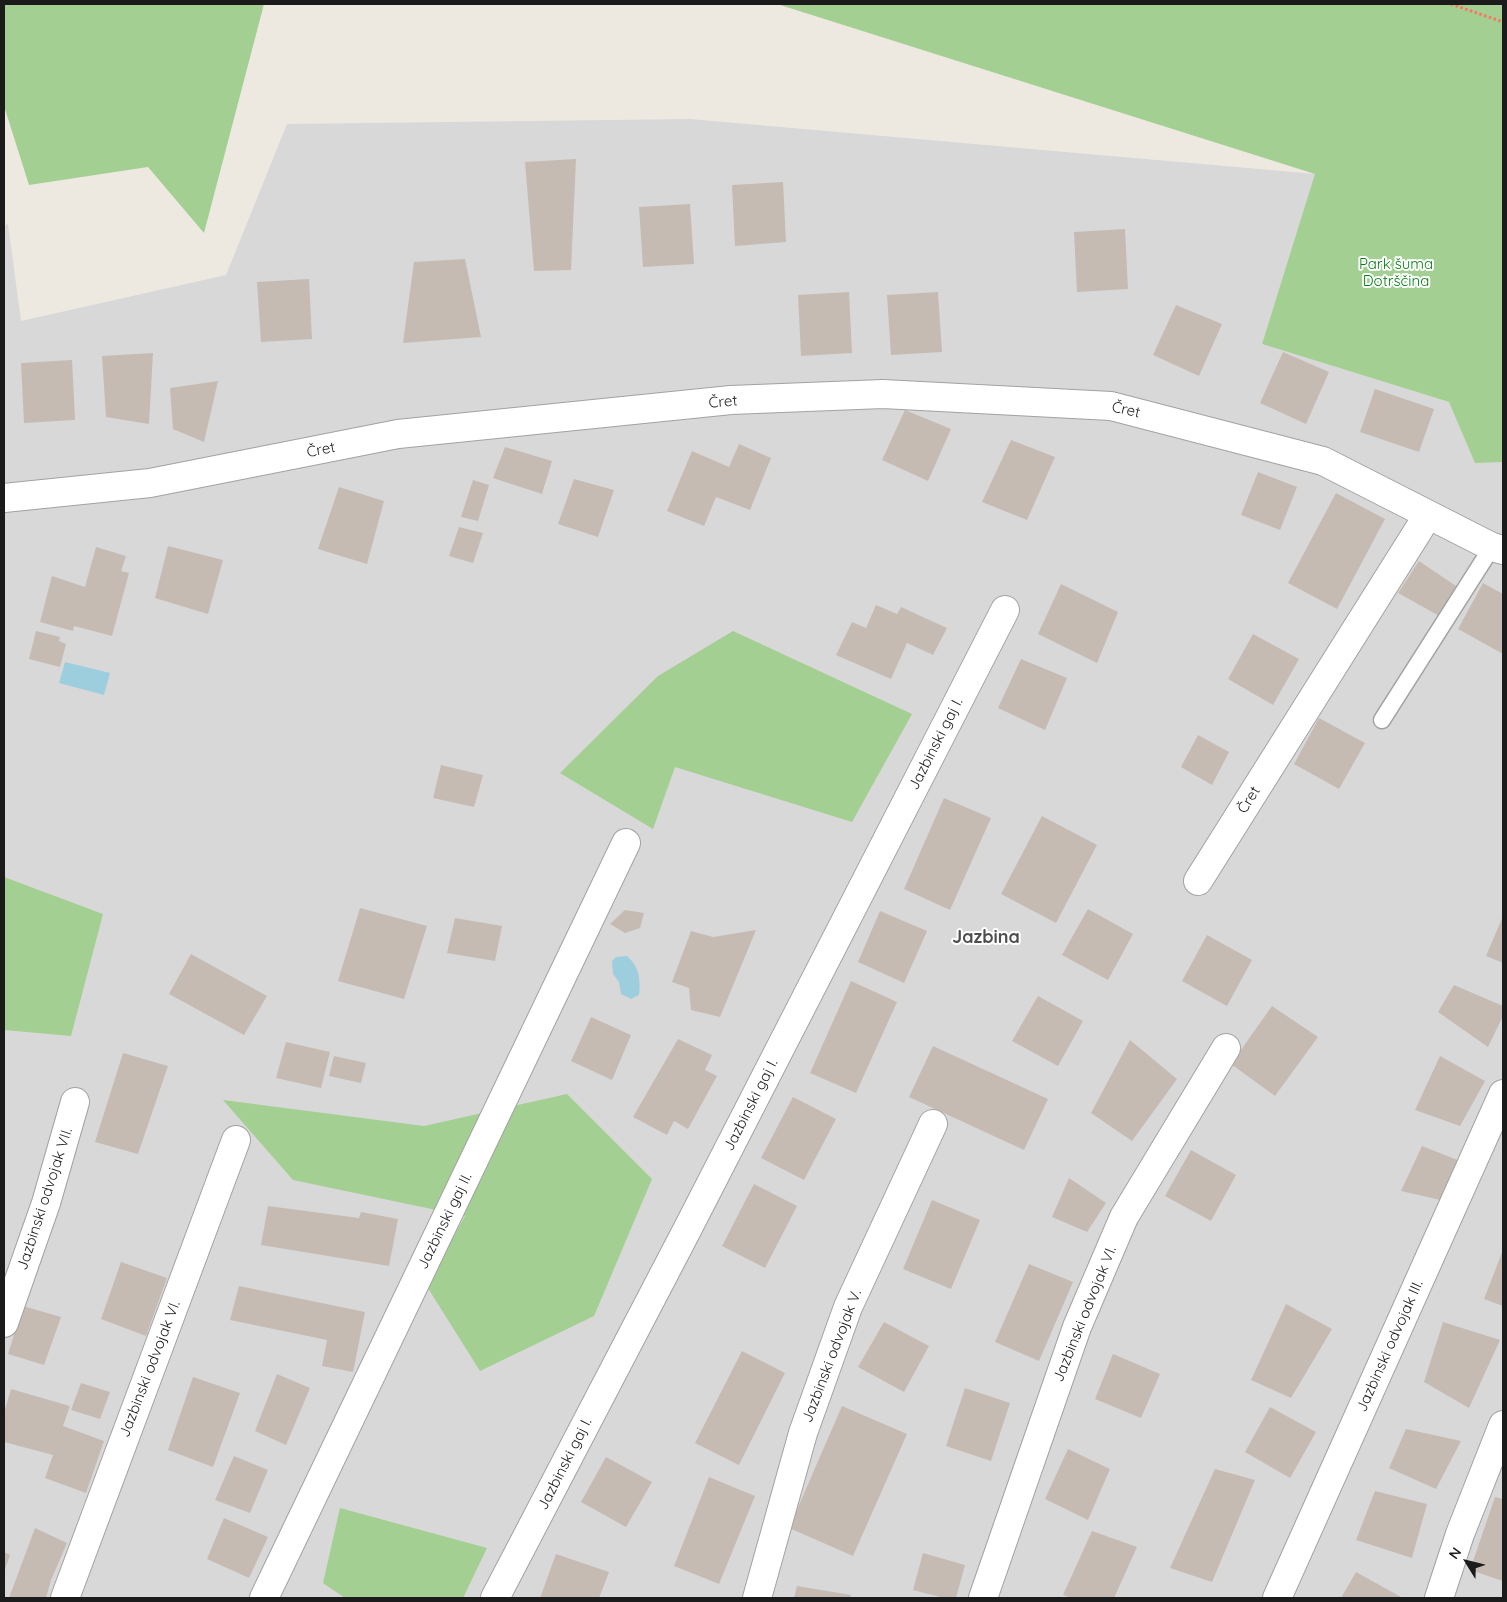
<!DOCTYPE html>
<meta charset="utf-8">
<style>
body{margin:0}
#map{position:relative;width:1507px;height:1602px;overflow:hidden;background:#eee9e0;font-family:Quicksand,sans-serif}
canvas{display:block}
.frame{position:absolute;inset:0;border:5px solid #1b1b1b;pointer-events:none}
.north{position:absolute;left:1442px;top:1537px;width:50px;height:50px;-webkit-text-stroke:4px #fff;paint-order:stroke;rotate:306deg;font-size:14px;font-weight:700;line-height:20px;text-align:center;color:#1b1b1b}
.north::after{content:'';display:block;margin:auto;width:18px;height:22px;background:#1b1b1b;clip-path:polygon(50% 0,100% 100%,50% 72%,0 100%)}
</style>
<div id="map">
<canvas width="1507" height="1602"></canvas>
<div class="frame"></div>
<div class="north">N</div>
</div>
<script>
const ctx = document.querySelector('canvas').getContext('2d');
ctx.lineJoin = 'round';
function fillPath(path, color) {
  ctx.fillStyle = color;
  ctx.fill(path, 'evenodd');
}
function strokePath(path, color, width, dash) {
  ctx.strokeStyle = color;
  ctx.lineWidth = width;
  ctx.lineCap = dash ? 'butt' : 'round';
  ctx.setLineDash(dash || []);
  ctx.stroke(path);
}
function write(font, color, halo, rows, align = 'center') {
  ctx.font = font + ' Quicksand,sans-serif';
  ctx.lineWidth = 4;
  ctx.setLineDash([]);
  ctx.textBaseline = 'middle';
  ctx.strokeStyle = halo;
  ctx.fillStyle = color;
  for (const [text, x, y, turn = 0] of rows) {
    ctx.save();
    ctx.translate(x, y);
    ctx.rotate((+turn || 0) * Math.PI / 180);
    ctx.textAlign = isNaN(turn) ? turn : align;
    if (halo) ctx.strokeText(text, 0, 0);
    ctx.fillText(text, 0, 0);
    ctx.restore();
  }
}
fillPath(new Path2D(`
 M690,119l626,55 -54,170 187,58 54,24v1172h-1499v-1372l4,-2 13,97 205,-46 61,-151z`), '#d9d8d8');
fillPath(new Path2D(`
 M4,4h260l-60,229 -56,-66 -119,18 -25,-79z
 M777,4h726v458l-28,1 -26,-61 -187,-58 53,-170z
 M733,631l179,83 -60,108 -177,-55 -22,62 -93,-56 98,-97z
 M4,877l99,37 -32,122 -67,-6z
 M567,1094l85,85 -58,137 -114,55 -54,-86 39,-69 -172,-36 -70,-80 201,26z
 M340,1508l147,40 -24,50h-118l-22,-15z`), '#a3cf92');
fillPath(new Path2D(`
 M65,662l45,11 -6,22 -45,-12z
 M627,956c12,10 14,24 12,39l-8,4 -10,-5 -2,-12 -6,-8 -1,-13 4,-4z`), '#9dcede');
fillPath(new Path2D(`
 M576,159l-5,111 -37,1 -9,-109z
 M783,182l3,60 -51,4 -3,-61z
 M690,204l4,60 -51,3 -4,-60z
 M1125,229l3,60 -51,3 -3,-60z
 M465,259l16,78 -78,6 11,-81z
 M309,279l3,60 -51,3 -4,-60z
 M849,292l3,61 -51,3 -3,-61z
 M938,292l4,60 -51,3 -4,-60z
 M1176,305l46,19 -23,52 -46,-21z
 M1283,352l46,20 -23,52 -46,-21z
 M153,353l-4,71 -43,-7 -4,-61z
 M72,360l3,60 -51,3 -3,-60z
 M218,381l-14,61 -31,-13 -3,-41z
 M1375,389l59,20 -15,43 -59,-20z
 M905,410l46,19 -23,52 -46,-21z
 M1011,440l44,17 -28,63 -45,-18z
 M739,444l32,14 -21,52 -34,-13 -12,29 -37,-15 25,-60 37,16z
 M505,447l47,14 -10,33 -49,-16z
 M1258,472l39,15 -17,43 -39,-15z
 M574,479l40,11 -16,47 -40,-13z
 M473,480l16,5 -11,36 -17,-4z
 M339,487l45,14 -17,63 -49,-15z
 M1336,493l49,26 -48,90 -49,-26z
 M459,527l24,6 -10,30 -24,-7z
 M168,546l55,14 -15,54 -53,-16z
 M96,547l30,9 -5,15 8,2 -17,63 -38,-10 -1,5 -33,-9 12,-46 33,11z
 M1419,561l40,27 -16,30 -45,-25z
 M1483,583l20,11v60l-45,-25z
 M1061,584l57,28 -21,51 -59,-29z
 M876,605l21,9 4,-7 46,21 -14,27 -26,-12 -16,36 -55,-24 16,-33 14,6z
 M36,631l24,6 -1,4 7,3 -6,23 -31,-8z
 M1253,634l46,25 -26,46 -45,-26z
 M1021,659l46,19 -22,52 -47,-22z
 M1319,718l46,25 -26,46 -45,-25z
 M1198,735l31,17 -17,33 -31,-18z
 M441,765l42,10 -9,32 -41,-9z
 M944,798l47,20 -41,92 -46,-21z
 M1042,816l55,29 -41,78 -55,-29z
 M360,908l67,18 -23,73 -66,-18z
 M1088,909l45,25 -25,46 -46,-25z
 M625,910l19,3 -4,15 -15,5 -15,-9z
 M880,911l47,20 -23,52 -46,-21z
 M1503,916v47l-17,-7z
 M455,918l47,8 -7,35 -48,-8z
 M756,930l-36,87 -29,-7 -2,-22 -17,-6 19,-51 22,6z
 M1207,935l45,25 -25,46 -45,-25z
 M191,954l76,42 -23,39 -75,-41z
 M851,981l46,21 -41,91 -46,-20z
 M1454,985l49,21v10l-15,31 -50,-35z
 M1038,996l45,25 -25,45 -46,-25z
 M1272,1006l46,31 -43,59 -44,-32z
 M591,1017l40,18 -19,45 -41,-19z
 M678,1039l34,16 -7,15 12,6 -29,53 -14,-8 -7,14 -34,-18z
 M1130,1040l47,39 -45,62 -41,-28z
 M286,1042l44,10 -9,36 -45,-10z
 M933,1046l115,53 -24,51 -115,-53z
 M123,1053l45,13 -30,88 -43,-12z
 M334,1056l32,7 -5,20 -32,-7z
 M1440,1056l45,25 -25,45 -45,-16z
 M793,1097l43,22 -32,61 -43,-22z
 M1422,1146l38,15 -15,40 -44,-10z
 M1191,1150l45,25 -25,46 -46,-25z
 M1069,1178l37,25 -19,29 -35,-15z
 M754,1184l43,22 -32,62 -43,-22z
 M932,1200l48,20 -29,69 -48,-20z
 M268,1206l91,12 2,-6 37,7 -9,47 -128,-21z
 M1503,1250v56l-19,-7z
 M121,1262l46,16 -21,58 -45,-17z
 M1029,1264l44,18 -34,79 -44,-19z
 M239,1286l126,26 -12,60 -31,-6 5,-26 -97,-20z
 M1286,1304l46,25 -41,69 -40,-18z
 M23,1306l38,11 -17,48 -36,-11z
 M884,1322l45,24 -25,46 -46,-25z
 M1443,1322l57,18 -31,68 -45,-26z
 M742,1351l43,22 -46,92 -44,-22z
 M1113,1354l47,20 -19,44 -46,-19z
 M277,1374l33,14 -24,57 -31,-14z
 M193,1377l47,16 -27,74 -45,-17z
 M81,1383l29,9 -10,27 -29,-9z
 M965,1388l45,15 -19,58 -45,-15z
 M11,1389l59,17 -7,20 41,15 -18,52 -41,-15 8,-23 -49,-13v-29z
 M842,1406l65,28 -54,122 -64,-28z
 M1270,1407l46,25 -26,46 -45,-26z
 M1406,1429l55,12 -25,48 -47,-21z
 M1068,1449l42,20 -22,51 -43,-21z
 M234,1456l34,14 -18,43 -35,-13z
 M606,1457l46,25 -26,45 -45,-25z
 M1215,1469l40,11 -43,102 -42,-14z
 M709,1477l46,19 -36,88 -45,-18z
 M1375,1491l52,13 -15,54 -56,-18z
 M1495,1497l8,2v82l-33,-11z
 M224,1518l44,19 -19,41 -42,-19z
 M35,1528l32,15 -16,37 -5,18h-37z
 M1092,1531l45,16 -23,51h-42l-9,-3z
 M4,1552l6,3 -6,17z
 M923,1553l42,12 -9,33h-12l-31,-8z
 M556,1554l53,18 -10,26h-59z
 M1356,1572l45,25 -1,1h-59z
 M797,1586l54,9 -1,3h-56z`), '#c5bbb3');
const lane = new Path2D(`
 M1382,720l110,-173`);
const street = new Path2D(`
 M4,498l146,-15 248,-49 333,-34 152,-6 228,12 212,55 169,86 11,3
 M1198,881l230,-366
 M4,1323l42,-120 29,-101
 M65,1598l171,-458
 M264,1598l362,-755
 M495,1598l193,-370 317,-618
 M757,1598l46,-165 45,-126 85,-183
 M983,1598l94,-271 47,-110 102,-169
 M1277,1598l226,-504
 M1439,1598l21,-64 43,-109`);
strokePath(lane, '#a2a2a2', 19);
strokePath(street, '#a2a2a2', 30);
strokePath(new Path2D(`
 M1451,4l52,18`), '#ff7360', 3, [2.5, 2.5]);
strokePath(lane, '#fff', 16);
strokePath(street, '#fff', 28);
write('15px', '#057d12', '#fff', [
 ["Park šuma",1396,264],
 ["Dotrščina",1396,281]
]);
write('15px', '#1b1b1b', '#fff', [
 ["Čret",723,402,-5],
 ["Čret",1126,410,13],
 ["Čret",321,450,-11],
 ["Jazbinski gaj I.",936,744,-63],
 ["Čret",1249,800,-58],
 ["Jazbinski gaj I.",751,1105,-63],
 ["Jazbinski odvojak VII.",45,1199,-72],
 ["Jazbinski gaj II.",445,1221,-64],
 ["Jazbinski odvojak VI.",1085,1314,-68],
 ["Jazbinski odvojak III.",1390,1346,-66],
 ["Jazbinski odvojak V.",832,1356,-69],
 ["Jazbinski odvojak VI.",150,1369,-69],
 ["Jazbinski gaj I.",565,1464,-63]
]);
write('bold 18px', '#4e4e4e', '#fff', [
 ["Jazbina",986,938]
]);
</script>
